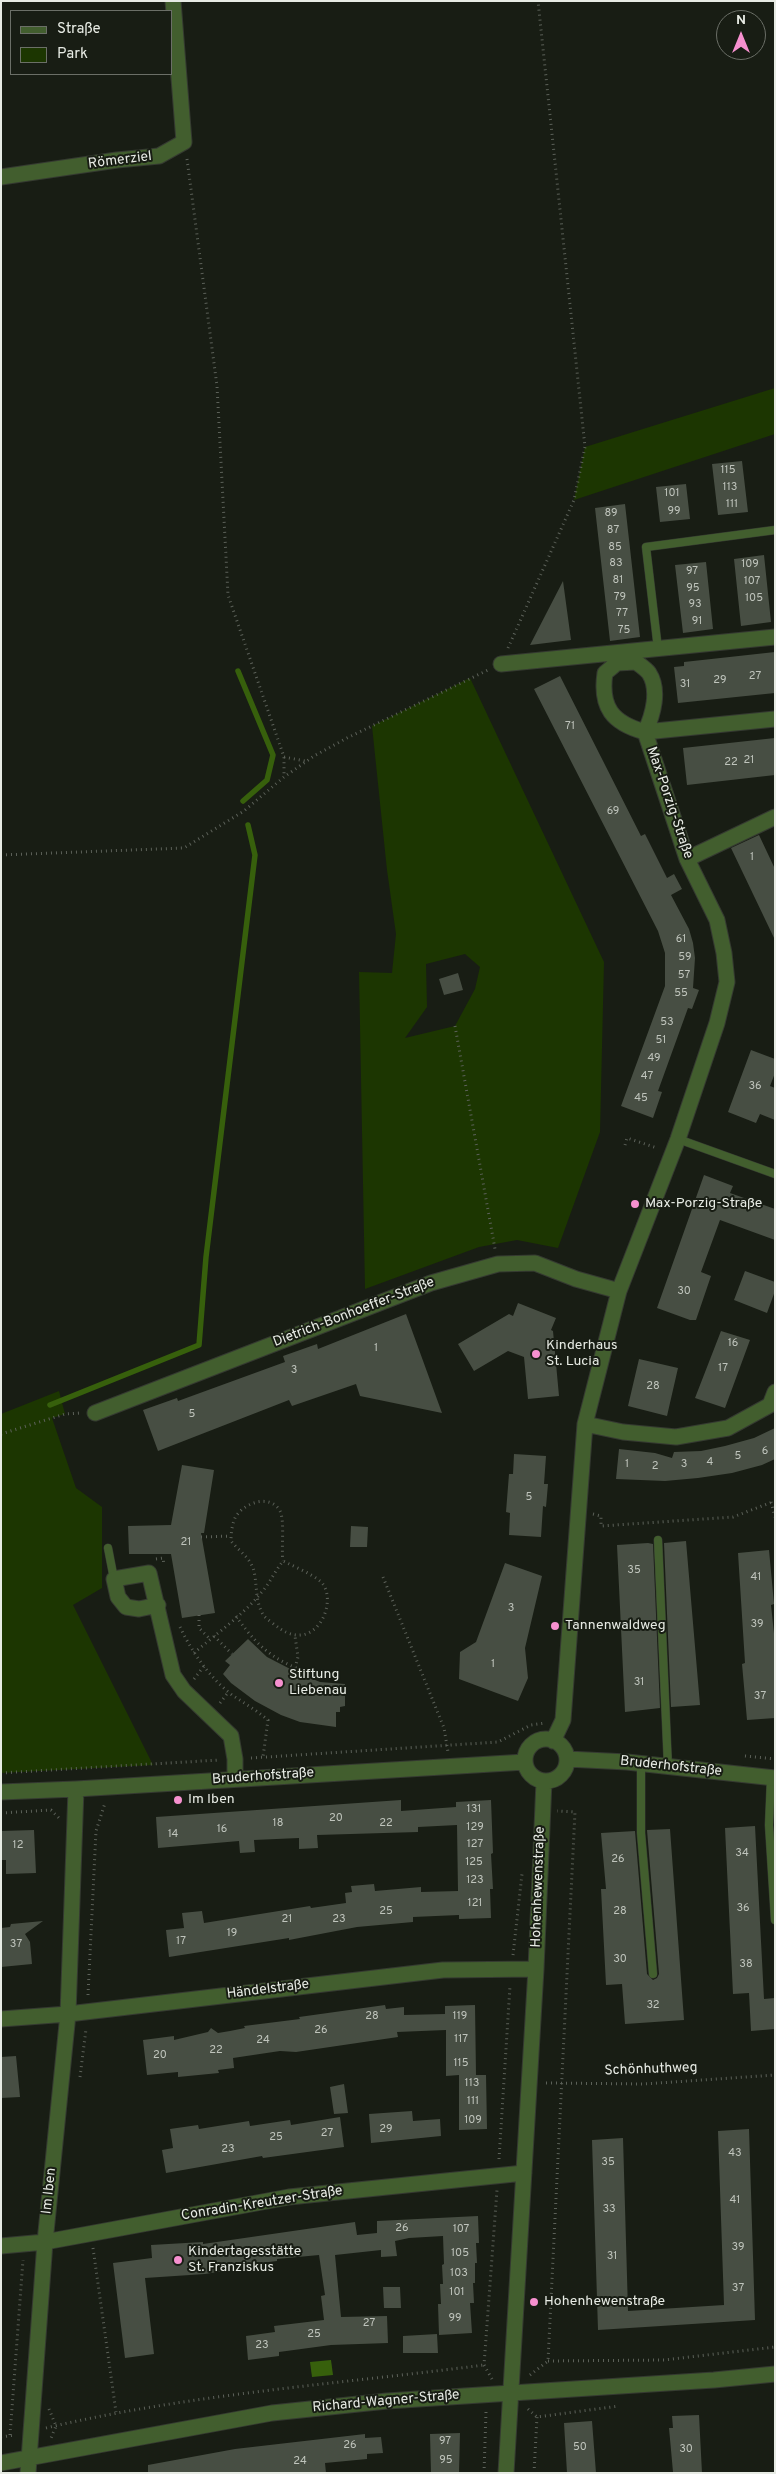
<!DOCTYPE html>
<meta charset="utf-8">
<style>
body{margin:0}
#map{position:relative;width:776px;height:2474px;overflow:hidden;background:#181d14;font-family:Overpass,sans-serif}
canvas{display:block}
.frame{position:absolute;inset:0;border:2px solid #e7ebe4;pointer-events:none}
.legend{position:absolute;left:10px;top:10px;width:162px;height:65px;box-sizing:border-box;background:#181d14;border:1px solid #6b6f67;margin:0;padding:6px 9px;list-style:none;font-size:15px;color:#e7ebe4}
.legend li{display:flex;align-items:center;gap:10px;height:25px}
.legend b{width:25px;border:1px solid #6b6f67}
.north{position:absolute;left:716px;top:10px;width:50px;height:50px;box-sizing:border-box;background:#181d14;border:1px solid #6b6f67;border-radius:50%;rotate:0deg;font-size:14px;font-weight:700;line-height:20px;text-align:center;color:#e7ebe4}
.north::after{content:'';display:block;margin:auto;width:18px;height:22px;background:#f690cf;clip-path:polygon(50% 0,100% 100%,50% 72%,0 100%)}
</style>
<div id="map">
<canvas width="776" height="2474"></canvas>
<div class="frame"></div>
<ul class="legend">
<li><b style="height:6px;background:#425e2e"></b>Straße</li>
<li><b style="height:14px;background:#1c3601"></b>Park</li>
</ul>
<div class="north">N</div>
</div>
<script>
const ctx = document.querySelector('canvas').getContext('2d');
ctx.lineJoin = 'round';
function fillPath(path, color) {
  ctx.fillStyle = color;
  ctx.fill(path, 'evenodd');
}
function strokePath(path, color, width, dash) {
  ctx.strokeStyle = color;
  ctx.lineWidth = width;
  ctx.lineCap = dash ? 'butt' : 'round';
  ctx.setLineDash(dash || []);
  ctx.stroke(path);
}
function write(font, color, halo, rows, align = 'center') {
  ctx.font = font + ' Overpass,sans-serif';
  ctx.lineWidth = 4;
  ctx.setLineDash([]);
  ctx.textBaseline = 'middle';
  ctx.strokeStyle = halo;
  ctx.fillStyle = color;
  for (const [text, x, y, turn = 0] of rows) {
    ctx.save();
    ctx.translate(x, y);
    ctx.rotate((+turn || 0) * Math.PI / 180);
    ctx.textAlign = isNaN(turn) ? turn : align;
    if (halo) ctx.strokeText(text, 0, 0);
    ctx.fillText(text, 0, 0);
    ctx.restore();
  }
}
fillPath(new Path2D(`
 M775,388v46l-201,66 11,-53z
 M470,678l134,284 -4,170 -42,116 -41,-8 -38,7 -114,42 -6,-317 33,1 4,-39 -9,-64 -15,-144zM465,954l15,13 -5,22 -20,37 -50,12 22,-31 -1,-43z
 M59,1391l6,23 -13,4 24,70 26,19v81l-29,17 80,160 -152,8v-359z`), '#1c3601');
fillPath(new Path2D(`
 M331,2360l2,15 -21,2 -2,-15z`), '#37600c');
strokePath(new Path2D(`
 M238,671l35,84 -6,25 -24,21
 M50,1405l149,-60 7,-88 49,-402 -7,-30`), '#37600c', 5.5);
fillPath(new Path2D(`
 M742,461l6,51 -30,3 -6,-51z
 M686,484l4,35 -30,3 -4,-35z
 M625,504l15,133 -30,4 -15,-133z
 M764,555l7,67 -30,4 -7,-67z
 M706,562l7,67 -30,4 -8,-68z
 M563,581l8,59 -41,5z
 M775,652v41l-97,10 -4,-36 10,-1v-4z
 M560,676l81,160 4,-2 22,44 7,-4 8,15 -11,6 18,34 4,14 2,15 -2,30 6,2 -7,19 -4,-1 -30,83 4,1 -9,26 -32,-12 44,-120v-33l-7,-22 -124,-242z
 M775,738v37l-88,10 -4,-37z
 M759,835l16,34v71l-44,-92z
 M458,973l5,17 -19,5 -5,-16z
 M751,1050l24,9v14l-5,13 5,2v32l-15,-6 -4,9 -28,-11z
 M704,1175l29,11 -3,7 45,16v31l-55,-20 -19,52 10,4 -15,44h-6l-33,-12z
 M745,1271l30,11v9l-8,22 -33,-13z
 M518,1303l38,15 -5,12 2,1 6,65 -31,3 -4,-42 -16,-6 -34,20 -16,-27 51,-30 4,2z
 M406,1314l36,99 -82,-17 -4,-12 -64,22 -3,-6 -131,51 -15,-41 34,-12 1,3 107,-39 -2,-6 34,-12 1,5z
 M721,1331l29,9 -25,68 -30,-10z
 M639,1359l39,9 -11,48 -39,-10z
 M775,1428v31l-13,6 -30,8 -34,5 -33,3 -49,-2 3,-30 36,4 17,5 2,-6 27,-1 24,-5 29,-8z
 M514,1454l32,2 -2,28h4l-2,23 -3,-1 -2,31 -32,-2 1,-22 -4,-1 3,-38h4z
 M182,1465l32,5 -10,63h-3l14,80 -33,5 -11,-64h-42l-1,-28 43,-1z
 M351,1526l17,1 -1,20h-17z
 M686,1541l14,164 -29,2 -7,-164z
 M648,1543l5,1 7,164 -35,4 -8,-167z
 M769,1550l5,54 -3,1 4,38v75l-28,2 -5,-56 3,-1 -7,-110z
 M505,1563l37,13 -17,72 3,30 -10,23 -59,-22 1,-27 16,-10z
 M248,1639l19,18 31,16 22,9 25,2v22l-5,1v5h-4v15l-36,-5 -19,-7 -26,-14 -24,-18 -8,-9 7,-9 -5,-4z
 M401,1800v11l55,-4v-5l35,-2 2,53 -2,1 2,35h-3l1,29 -32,1v-4l-46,2v5l-56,5 -68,13v-2l-120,19 -3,-27 18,-2 -2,-15 20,-2 2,12 106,-17 1,2 35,-5 -1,-10 7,-1 -1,-6 23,-2 1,7 46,-4v5l37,-1 -1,-66 -39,2v5l-101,3 1,13 -19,1v-11l-45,2 1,12 -15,1 -1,-12 -81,7 -2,-31z
 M755,1826l9,173 11,-1v31l-24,2 -2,-38 -16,1 -8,-166z
 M670,1829l14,191 -59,4 -3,-40 -16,1 -5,-96h5l-5,-56 34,-2 12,143 6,6 4,-2 2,-4 -12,-144z
 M34,1830l2,43 -30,1v-14h-5v-29z
 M43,1921l-18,13 5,8 2,22 -31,3v-39l9,-1 1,-3z
 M385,2005l1,4 18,-2v8l41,-1v-8l30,-1 1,70h10l1,54 -28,1v-55l-13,1v-46l-49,2 1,5 -102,15 -16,-1 -47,7 1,10 -16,2 1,3 -41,4v-5l-31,3 -4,-35 31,-4v4l34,-8 3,-4 7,5 12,-2 15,-3 -1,-2 56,-7 -1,-2z
 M16,2056l4,41 -19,1v-41z
 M344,2084l4,29 -14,1 -4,-27z
 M412,2111l1,10 27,-2 1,17 -70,7 -2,-29z
 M340,2117l4,30 -81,11 -1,-2 -96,17 -4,-23 11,-2 -3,-19 28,-4 1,4 50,-8 1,5 40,-6 1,5z
 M749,2129l6,191 -157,10 -6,-190 31,-2 5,173 96,-6 -6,-174z
 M478,2216l1,27h-3l1,20h-2v20h-2l1,20h-4l2,30 -33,2 -1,-31h3l-1,-20h3l-1,-19 2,-1 -1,-28 -34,2 -14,3 2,15 -16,1v-7l-46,5 6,62 46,-1 1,27 -57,2 -52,7v4l-31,4 -2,-24 29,-4 -1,-6 50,-6 -3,-24 4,-1 -6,-40 -42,4v2l-16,2 1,4 -11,2 -3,-2 -43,7 -60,4 9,76 -29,4 -12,-95 39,-5 -1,-13 52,-3v2l152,-22 2,13 20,-2v-12z
 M383,2287h17l1,21h-17z
 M437,2334l1,19h-35v-17z
 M699,2415l3,58 -29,-1 -4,-44h4l-1,-12z
 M592,2421l4,52h-29l-3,-50z
 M460,2433l-1,40h-28l-1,-39z
 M365,2434v4l16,-1 2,16 -16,1v5l-42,4 1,10h-178v-8l87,-16z`), '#474e43');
const lane = new Path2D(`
 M658,649l-12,-102 129,-17
 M678,1139l97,35
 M658,1540l10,227
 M108,1548l6,31
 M641,1764v69l12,141
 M771,1778l-2,47 6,95`);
const street = new Path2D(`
 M1,177l116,-17 42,-4 25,-14 -11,-141
 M501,664l274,-27
 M687,859l88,-42
 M95,1413l336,-130 67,-19 37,-1 41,16 43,12
 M585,1424l38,8 53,5 52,-9 42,-23 5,-13
 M158,1605l-19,4 -13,-2 -8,-10 -4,-18 35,-6 24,102 11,16 47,45 4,23v20
 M525 1760a21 21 0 1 1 42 0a21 21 0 1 1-42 0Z
 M553,1741l10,-21 22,-296 34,-133 59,-152 39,-116 10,-41 -3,-29 -7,-33 -30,-61 -42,-127c8,-17 15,-42 4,-59 -3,-4 -9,-8 -13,-11l-19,1 -12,10c-5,34 7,50 40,59l130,-13
 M567,1759l60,3 148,16
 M1,1792l75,-3 449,-27
 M1,2019l67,-5 375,-44 93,-1
 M1,2246l44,-4 244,-45 235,-24
 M1,2463l271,-50 115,-12 327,-21 61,-6
 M28,2473l17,-231 23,-228 8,-225
 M506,2473l30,-504 8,-188`);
strokePath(lane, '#353a31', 9);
strokePath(street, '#353a31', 17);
strokePath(new Path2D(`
 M187,159l30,227 11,209 56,162v19
 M508,648l66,-148 11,-53 -47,-446
 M284,757l21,4
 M1,855l183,-7 60,-37 40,-34 30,-21 33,-18 141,-68
 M455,1026l40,223
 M625,1145l2,-7 30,10
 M1,1434l64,-20 15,-1
 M771,1502l4,15
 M593,1514l8,2v10l132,-9 42,-16
 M201,1537l30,-1
 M156,1559l7,-1 1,7
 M383,1577l61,151 4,24
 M199,1615v13l11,11
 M236,1616c27,39 46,49 90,62
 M180,1627c12,25 29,50 52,68 12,8 24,15 36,25l-5,37
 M214,1636l18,18
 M194,1653c22,-19 49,-38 67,-60 9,-10 14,-22 22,-32 12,6 27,12 37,20 20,17 -3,74 -41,47 -4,-3 -11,-8 -15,-12 -10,-15 -6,-33 -11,-48 -4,-11 -15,-18 -22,-27 0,-8 1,-16 4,-23 8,-15 35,-25 45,-7 5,10 1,37 3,50
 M295,1668l3,-11 -3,-21
 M194,1679l10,-13
 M220,1703l9,-12
 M745,1756l30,3
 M251,1758l247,-16 33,-17 14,-2
 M1,1773l218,-13
 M1,1813l50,-3 8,8
 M513,1955l9,-81
 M88,1995l8,-164 9,-28
 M80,2077l6,-48
 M546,2083l98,1 131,-9
 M499,2159l11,-173
 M93,2248l23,164
 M548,2361l116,-1 111,-13
 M530,2375l18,-14 27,-549 -18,-1
 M492,2379l-8,-14 13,-175
 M49,2409l7,17 -5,12
 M528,2409l9,8 82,-11
 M46,2428c144,-34 292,-44 438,-63
 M10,2435l13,-175
 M1,2437l14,-2
 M484,2473l2,-61
 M534,2473l3,-56`), '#5c6159', 3, [1, 4]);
strokePath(lane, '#425e2e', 8);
strokePath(street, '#425e2e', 15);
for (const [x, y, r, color] of [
 [635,1204,5,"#f690cf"],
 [536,1354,5,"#f690cf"],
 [555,1626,5,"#f690cf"],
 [279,1683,5,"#f690cf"],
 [178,1800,5,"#f690cf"],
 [178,2260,5,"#f690cf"],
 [534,2302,5,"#f690cf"]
]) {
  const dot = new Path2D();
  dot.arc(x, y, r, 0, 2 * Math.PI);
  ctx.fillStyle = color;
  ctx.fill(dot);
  strokePath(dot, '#181d14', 2);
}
write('11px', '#bfc4bc', null, [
 ["115",728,471],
 ["113",730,488],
 ["101",672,494],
 ["111",732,505],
 ["99",674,512],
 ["89",611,514],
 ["87",613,531],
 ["85",615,548],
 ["83",616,564],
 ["109",750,565],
 ["97",692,572],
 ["81",618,581],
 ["107",752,582],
 ["95",693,589],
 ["79",620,598],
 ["105",754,599],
 ["93",695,605],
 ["77",622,614],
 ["91",697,622],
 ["75",624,631],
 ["27",755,677],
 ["29",720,681],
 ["31",685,685],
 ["71",570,727],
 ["21",749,761],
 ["22",731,763],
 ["69",613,812],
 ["1",752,858],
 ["61",681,940],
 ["59",685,958],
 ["57",684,976],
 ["55",681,994],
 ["53",667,1023],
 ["51",661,1041],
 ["49",654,1059],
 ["47",647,1077],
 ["36",755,1087],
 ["45",641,1099],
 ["30",684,1292],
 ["16",733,1344],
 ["1",376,1349],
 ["17",723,1369],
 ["3",294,1371],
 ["28",653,1387],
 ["5",192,1415],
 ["6",765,1452],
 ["5",738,1457],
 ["4",710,1463],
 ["1",627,1465],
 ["3",684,1465],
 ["2",655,1467],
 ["5",529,1498],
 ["21",186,1543],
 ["35",634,1571],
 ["41",756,1578],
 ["3",511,1609],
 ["39",757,1625],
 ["1",493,1665],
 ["31",639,1683],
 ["37",760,1697],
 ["131",474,1810],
 ["20",336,1819],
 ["18",278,1824],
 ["22",386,1824],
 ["129",475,1828],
 ["16",222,1830],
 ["14",173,1835],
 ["127",475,1845],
 ["12",18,1846],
 ["34",742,1854],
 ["26",618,1860],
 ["125",474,1863],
 ["123",475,1881],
 ["121",475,1904],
 ["36",743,1909],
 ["25",386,1912],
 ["28",620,1912],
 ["21",287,1920],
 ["23",339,1920],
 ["19",232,1934],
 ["17",181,1942],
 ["37",16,1945],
 ["30",620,1960],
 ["38",746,1965],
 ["32",653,2006],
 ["28",372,2017],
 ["119",460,2017],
 ["26",321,2031],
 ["117",461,2040],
 ["24",263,2041],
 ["22",216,2051],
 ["20",160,2056],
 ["115",461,2064],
 ["113",472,2084],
 ["111",473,2102],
 ["109",473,2121],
 ["29",386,2130],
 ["27",327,2134],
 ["25",276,2138],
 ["23",228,2150],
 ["43",735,2154],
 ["35",608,2163],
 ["41",735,2201],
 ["33",609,2210],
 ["26",402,2229],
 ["107",461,2230],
 ["39",738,2248],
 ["105",460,2254],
 ["31",612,2257],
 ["103",459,2274],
 ["37",738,2289],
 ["101",457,2293],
 ["99",455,2319],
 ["27",369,2324],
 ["25",314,2335],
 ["23",262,2346],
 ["97",445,2442],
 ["26",350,2446],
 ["50",580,2448],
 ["30",686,2450],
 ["95",446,2461],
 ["24",300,2462]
]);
write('14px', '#e7ebe4', '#181d14', [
 ["Römerziel",120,161,-7],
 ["Max-Porzig-Straße",669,803,71],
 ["Dietrich-Bonhoeffer-Straße",354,1313,-21],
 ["Bruderhofstraße",671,1767,6],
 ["Bruderhofstraße",263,1777,-4],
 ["Hohenhewenstraße",539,1887,-88],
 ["Händelstraße",268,1990,-7],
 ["Schönhuthweg",651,2070,-2],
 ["Im Iben",50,2191,-84],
 ["Conradin-Kreutzer-Straße",262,2204,-9],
 ["Richard-Wagner-Straße",386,2402,-5]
]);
write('14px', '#e7ebe4', '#181d14', [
 ["Max-Porzig-Straße",645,1204],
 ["Kinderhaus",546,1346],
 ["St. Lucia",546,1362],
 ["Tannenwaldweg",565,1626],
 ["Stiftung",289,1675],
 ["Liebenau",289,1691],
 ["Im Iben",188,1800],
 ["Kindertagesstätte",188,2252],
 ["St. Franziskus",188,2268],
 ["Hohenhewenstraße",544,2302]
], 'left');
</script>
